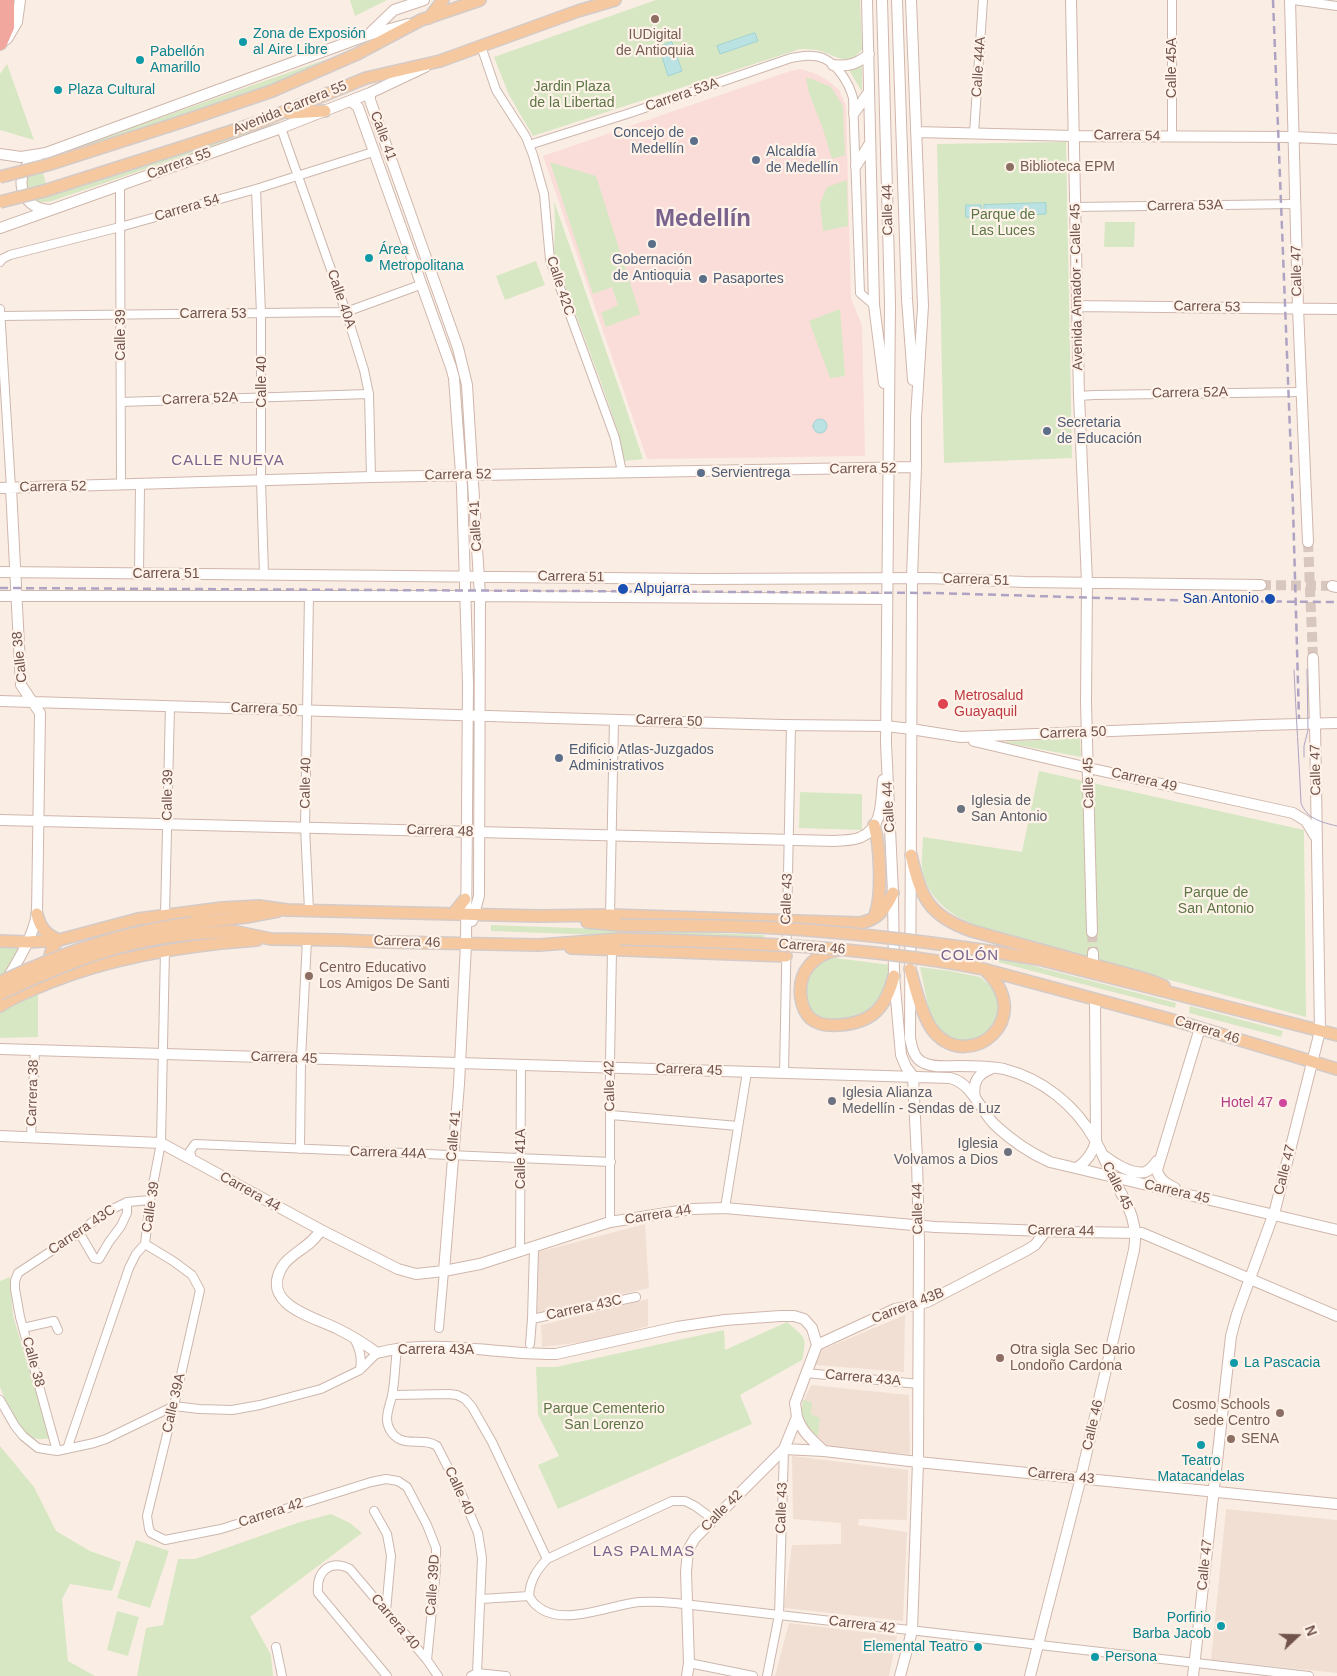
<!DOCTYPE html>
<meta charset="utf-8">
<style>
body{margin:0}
#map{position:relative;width:1337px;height:1676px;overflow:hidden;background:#faeee4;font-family:Helvetica,sans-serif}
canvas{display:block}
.north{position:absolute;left:1272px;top:1611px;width:50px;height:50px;-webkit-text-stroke:4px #fef2e9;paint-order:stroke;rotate:69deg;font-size:14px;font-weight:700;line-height:20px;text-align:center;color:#71534b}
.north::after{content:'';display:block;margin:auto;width:18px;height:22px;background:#71534b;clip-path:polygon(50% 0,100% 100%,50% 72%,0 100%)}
</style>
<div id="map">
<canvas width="1337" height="1676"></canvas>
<div class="north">N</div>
</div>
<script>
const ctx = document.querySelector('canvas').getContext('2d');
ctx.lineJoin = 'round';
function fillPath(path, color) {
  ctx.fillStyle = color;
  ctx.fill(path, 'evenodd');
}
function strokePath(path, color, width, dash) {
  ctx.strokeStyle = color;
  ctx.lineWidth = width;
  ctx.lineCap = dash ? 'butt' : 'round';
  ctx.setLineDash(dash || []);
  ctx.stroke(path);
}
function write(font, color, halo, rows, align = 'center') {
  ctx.font = font + ' Helvetica,sans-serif';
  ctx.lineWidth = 4.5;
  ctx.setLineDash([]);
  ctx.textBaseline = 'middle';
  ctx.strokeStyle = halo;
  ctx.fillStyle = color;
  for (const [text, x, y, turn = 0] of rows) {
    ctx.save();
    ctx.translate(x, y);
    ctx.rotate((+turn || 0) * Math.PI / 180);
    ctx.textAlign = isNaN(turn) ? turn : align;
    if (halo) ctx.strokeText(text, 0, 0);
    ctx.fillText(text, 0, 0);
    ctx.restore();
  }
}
fillPath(new Path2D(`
 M645,1224l4,64 -112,25 1,-61z
 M648,1299v27l-55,15 -51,6 -1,-22z
 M905,1315l-1,57 -88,-7 3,-14z
 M811,1385l98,10 1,59 -39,-2 -46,-5 -8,-7 -6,-26 -7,-14z
 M792,1456l116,14 -1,50 -48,-1 -1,6 49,7 -4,89 -119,-13 8,-63 49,-1v-21l-48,-4z
 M1226,1509l111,11v153l-126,-13z
 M789,1623l108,13 -8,40h-114z`), '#f2dfd3');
fillPath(new Path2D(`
 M800,69l14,4 13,7 12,10 7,16 5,193 11,26 3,131 -218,3 -104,-303 247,-85z`), '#faddd8');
fillPath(new Path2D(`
 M350,0h37l-32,16z
 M656,0h204l2,49c-15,19 -23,7 -42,2 -7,-2 -13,-2 -20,-2l-267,87 -24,-41 -15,-38z
 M327,59l-53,25 -234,78 9,33c80,-22 158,-53 239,-75l-236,81c-6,1 -11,2 -16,0 -11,-6 -12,-25 -5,-33 2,-3 6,-6 9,-8z
 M7,64l27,76 -34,-10v-56z
 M862,64v28l-13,-22z
 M806,78l6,1 19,8 12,19 2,49 -13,4 -9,-30 -14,-36z
 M1066,142l6,316 -128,5 -7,-319z
 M550,162l46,14 44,138 -34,13 -5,-14 17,-8 -6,-18 -19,7z
 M847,180l1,46 -25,5 -3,-27 7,-17z
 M554,201l71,204 18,54 -19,2 -6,-29 -16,-47 -48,-129 1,-34z
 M1105,222h30l-1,25h-30z
 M536,261l9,24 -40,15 -9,-24z
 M840,309l5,67 -15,2 -21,-57z
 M1080,738l1,19 -79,-15z
 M1039,771l265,59 2,187 -313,-85c-33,-11 -65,-27 -71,-64 -1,-10 1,-21 1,-31l99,15z
 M800,792l62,2v36l-63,-2z
 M491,925l273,10v6l-273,-10z
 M0,946l19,1 -13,25 -6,4z
 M984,953l192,50 -1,5 -193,-50z
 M835,958l56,7c-1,6 0,14 -3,20 -7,17 -27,32 -45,36 -7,2 -16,1 -24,1l-12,-12 -3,-25 13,-23z
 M920,967l30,4 30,6 14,12 7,16 -4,18 -15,15 -22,7 -22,-16 -8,-14z
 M38,992v45l-38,1v-26l19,-12z
 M1190,1006l93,25 -2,6 -92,-24z
 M10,1277l3,39 37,122c-6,1 -11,2 -17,0 -15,-7 -27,-36 -33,-51v-106z
 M787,1322c17,15 21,14 15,38l-62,35 12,29 -194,85 -20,-44 21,-9 -21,-41 -2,-48h20l168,-37 1,20z
 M803,1400l9,2 -1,12 9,4 -3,22c-10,-12 -18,-24 -14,-40z
 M0,1446l34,41 22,44 34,20 31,11 -9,29 -42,-7 -8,15 6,62 27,15h-95z
 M331,1514l19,9 12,10 -112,84 21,38 2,21h-136l9,-48 17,-3 15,-66h17l102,-36z
 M136,1540l33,11 -19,57 -33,-10z
 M117,1611l22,6 -11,39 -21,-6z`), '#d7e7c3');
const water = new Path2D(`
 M755,33l3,8 -38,13 -3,-8z
 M672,42l10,29 -14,5 -9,-29z
 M1046,203v11l-62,3v-12z
 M966,205h15l1,12h-16z
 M813 426a7 7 0 1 1 14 0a7 7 0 1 1-14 0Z`);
fillPath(water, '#bae2e2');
strokePath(water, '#a1d3d3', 1);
strokePath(new Path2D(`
 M1308,542l5,116
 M1261,585l71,1
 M1092,932l1,21`), '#d8c7be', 10, [10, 5]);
const street = new Path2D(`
 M1172,0v136
 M1293,0l44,6
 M481,46l15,44 30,47 7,18 11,39 6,66 65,178 7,34
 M281,128l65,184 18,58 5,24 2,83
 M974,133l9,-133
 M529,145l101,-32 161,-55c11,-2 22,-4 32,0 15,7 26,25 30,40l7,195 14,12
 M120,185l1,300
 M256,189l5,125v167l3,93
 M1075,207l221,-3
 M0,262l2,-3 8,-4 110,-28 136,-38 117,-37
 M0,309l11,179
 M1,316l345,-4 74,-27
 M1079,396l15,-1 208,-3
 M121,402l248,-8
 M139,573l1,-88
 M309,596l-4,231 4,83
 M165,914l5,-208
 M610,915l4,-195
 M784,1073l7,-348
 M611,1115l127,11
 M31,1137l4,-87
 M300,1149l1,-90 6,-119
 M192,1160l-2,-9 5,-7 416,18
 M725,1208l22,-136
 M610,1222v-161l2,-111
 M79,1232l15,26 5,1 10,-17 12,-16 6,-13v-11
 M145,1244l28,17 19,14 8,15 -26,116 -27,110 2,13 2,4 14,7 56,-11 150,-47 15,-3 12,2 9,6 20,38 9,23v21l-9,91
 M520,1252l1,-187
 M532,1319l104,-22
 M23,1328l31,-7 4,9
 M439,1328l5,-57
 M354,1338c6,12 8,19 6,32
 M530,1344l2,-25 2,-71
 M397,1349c-2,15 -2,32 -5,47 -2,8 -5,15 -5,23 0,8 5,16 12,20 12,6 26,-1 38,7l25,49 16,38 4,25 -5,115
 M806,1373l113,11
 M392,1395l57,-1 8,1 8,4 7,8 20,35 55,117
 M0,1400l15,26 8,10 15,12 19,3 37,-8 12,-4 68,-33 25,3 33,1 28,-5 61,-16 39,-19 17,-17
 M67,1449l62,-181 7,-14 9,-10 5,-44 11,-57 4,-193
 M57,1451l-37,-134 -5,-28v-8l3,-8 59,-39 27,-21 23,-11 23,-2
 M374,1511l13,23 4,22 -5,55
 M529,1596c2,3 4,7 7,9 25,24 75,-1 104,-3 12,-1 24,0 35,1l634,73
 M529,1596c1,-16 8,-26 18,-37l125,-58h13l10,5 19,14
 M481,1599l48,-3
 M276,1647l6,29
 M689,1663l64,13
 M387,1676l-69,-83c-2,-22 12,-34 32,-24l77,91 11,16
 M471,1676l6,-3 29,3
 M767,1676l12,-61 5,-166`);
const secondary = new Path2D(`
 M867,0l7,305 10,78
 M882,0l8,303 -4,440 7,150 1,83 7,79 5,12 7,9 4,84 2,83 -1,219 -6,169 -12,45
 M897,0l10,299 6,81
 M911,0l12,306 -7,112v49l-4,111 -2,460c2,10 4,21 14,25 11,5 23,3 34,3 16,0 31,0 46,3 39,10 71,36 91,71 7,12 12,26 18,38 13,25 26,42 21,72l-55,235 -49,191
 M1071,0l8,396 8,186 -1,120 6,230
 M1290,0l8,308 10,234
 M369,34l25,-24 30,-10
 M7,39l10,-17 3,-22
 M833,65c15,2 24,-1 36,-11
 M370,93v7l88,248 9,37 13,211 -1,300 -7,25
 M351,101l7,6 93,260 3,11 8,109 6,197 -2,260 -7,140 -15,187
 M854,113l15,-21
 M916,132l158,4 220,1 43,2
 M0,154l21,3 25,-4 322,-118 40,-11
 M39,155c-28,15 -21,54 11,55
 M856,166l14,-23
 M0,228l281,-100 89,-35 55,-26
 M1077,306l260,3
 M0,488l371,-11 545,-10
 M0,572l704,7 225,-1 96,4 236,3
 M1332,586l5,1
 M0,596h480l407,3
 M0,701l782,24 104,1 25,3 50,8 301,-12 75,-2
 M974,741l119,28 200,44 13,8 9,15
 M0,820l834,21c8,-1 20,0 27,-4 22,-9 20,-37 22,-57
 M1093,953v12
 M6,981c13,-22 26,-42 31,-67l3,-201 -19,-28 -10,-197
 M0,1049l950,29c22,5 30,32 45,47 16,15 35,28 55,37l287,68
 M975,1098c-3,-16 3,-25 18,-30
 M0,1136l161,7 160,87 77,39 18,5 28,-3 36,-7 130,-42 82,-13 33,-1 210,19 137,5 70,1 195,83
 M1103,1155c10,8 29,20 42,17 6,-2 9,-7 12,-11
 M1077,1168c10,-7 16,-15 19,-27l-1,-142
 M1175,1188c-8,-4 -16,-8 -18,-18l43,-142
 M321,1230c-11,18 -31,23 -39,37 -22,38 32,50 56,62 14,7 27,15 39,24 56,-15 122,2 179,1l121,-27 48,-7 55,-4h14l10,3 8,9 5,17 -22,58 2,14 -13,32 -89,89 -7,12 -2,22 3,91 -2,13
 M817,1345l78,-36 32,-7 100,-52 8,-5 11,-14
 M797,1417c5,15 16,24 27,34
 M784,1449l40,2 94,11 419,42
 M1193,1676l38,-340 6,-22 38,-104 45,-179 -5,-307 -2,-66`);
const primary = new Path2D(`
 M429,18l14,-18
 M289,113l36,-2
 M181,122l91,-31 85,-37 64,-34 59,-20
 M189,145l70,-23 107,-44 74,-17 138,-50 37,-11
 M911,855c10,42 17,61 61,76l177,49 15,6
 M37,914c3,14 10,21 22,26
 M453,914l12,-15
 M874,917c9,-19 6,-72 0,-92
 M587,922l33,3
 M192,923l54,-6 32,-6
 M189,934l43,-3 39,8 69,1 47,2 152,3 81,-6
 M0,941l28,1 31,-2 79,-21 84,-11 37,-2 28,4 251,6 72,-1 250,8c18,-3 26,-15 33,-30
 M571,948l215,8
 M838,950c-24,4 -41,22 -37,48 1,7 4,15 9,20 8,7 19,8 29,7 34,-2 47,-18 55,-49
 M982,950l56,9 299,76
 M55,968c-8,-10 -5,-20 4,-28
 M979,968l201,54 157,47
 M910,969c5,18 13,51 25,64 36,39 102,-15 50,-63
 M0,1006c15,-10 32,-16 48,-23 67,-27 138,-38 209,-43`);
const highway = new Path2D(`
 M0,43l7,-16v-27`);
strokePath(street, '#cdb7ae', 10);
strokePath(secondary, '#d0b6ab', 12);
strokePath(primary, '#d4cbc9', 14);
strokePath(highway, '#d4cbc9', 16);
strokePath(street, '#fff', 8);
strokePath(secondary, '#fff', 10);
strokePath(primary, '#f5c8a0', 11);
strokePath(highway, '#f1a79e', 14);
strokePath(new Path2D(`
 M1294,670c2,45 5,88 7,133 6,16 20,19 36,23
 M1304,757v-11l4,-16 -1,-61`), '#afa3c3', 1);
strokePath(new Path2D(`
 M1273,0l20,507 6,212
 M0,588l936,5 266,8 135,1`), '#afa3c3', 2.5, [8, 5]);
const primaryBridge = new Path2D(`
 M0,177l47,-12 134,-43
 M0,202l44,-11 145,-46
 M620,925c52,1 104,0 157,3 68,4 137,12 205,22
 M620,939c121,3 241,7 359,29
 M0,982c61,-29 124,-51 192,-59
 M0,994c43,-20 86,-39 132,-50 19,-5 38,-7 57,-10`);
strokePath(primaryBridge, '#d4cbc9', 14, []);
strokePath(primaryBridge, '#f5c8a0', 11);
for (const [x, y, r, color] of [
 [655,19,5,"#8d6e63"],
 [243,42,5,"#0f9aa8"],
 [140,60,5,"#0f9aa8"],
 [58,90,5,"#0f9aa8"],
 [694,141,5,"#5c6f8a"],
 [756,160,5,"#5c6f8a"],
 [1010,167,5,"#8d6e63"],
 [652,244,5,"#5c6f8a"],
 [369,258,5,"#0f9aa8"],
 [703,279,5,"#5c6f8a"],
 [1047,431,5,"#5c6f8a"],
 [701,473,5,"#5c6f8a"],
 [623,589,6,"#1a4fb4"],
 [1270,599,6,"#1a4fb4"],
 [943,704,6,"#e0444e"],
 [559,758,5,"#5c6f8a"],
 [961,809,5,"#6b7280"],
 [309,976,5,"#8d6e63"],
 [832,1101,5,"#6b7280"],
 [1283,1103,5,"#d1479c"],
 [1008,1152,5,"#6b7280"],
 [1000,1358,5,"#8d6e63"],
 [1234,1363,5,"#0f9aa8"],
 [1280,1413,5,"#8d6e63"],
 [1231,1439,5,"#8d6e63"],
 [1201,1445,5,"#0f9aa8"],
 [1221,1626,5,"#0f9aa8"],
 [978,1647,5,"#0f9aa8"],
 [1095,1657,5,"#0f9aa8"]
]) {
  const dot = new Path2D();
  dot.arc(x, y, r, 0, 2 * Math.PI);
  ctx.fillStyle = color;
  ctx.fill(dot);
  strokePath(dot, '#fef2e9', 2);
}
write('14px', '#0d838f', '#fef2e9', [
 ["Zona de Exposión",253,34],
 ["al Aire Libre",253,50],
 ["Pabellón",150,52],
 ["Amarillo",150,68],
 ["Plaza Cultural",68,90],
 ["Área",379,250],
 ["Metropolitana",379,266],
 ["La Pascacia",1244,1363],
 ["Teatro",1201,1461,"center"],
 ["Matacandelas",1201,1477,"center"],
 ["Porfirio",1211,1618,"right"],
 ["Barba Jacob",1211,1634,"right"],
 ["Elemental Teatro",968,1647,"right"],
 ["Persona",1105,1657]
], 'left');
write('14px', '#785e54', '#fef2e9', [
 ["IUDigital",655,35,"center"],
 ["de Antioquia",655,51,"center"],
 ["Biblioteca EPM",1020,167],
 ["Centro Educativo",319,968],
 ["Los Amigos De Santi",319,984],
 ["Otra sigla Sec Dario",1010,1350],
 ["Londoño Cardona",1010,1366],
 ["Cosmo Schools",1270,1405,"right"],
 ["sede Centro",1270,1421,"right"],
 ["SENA",1241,1439]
], 'left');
write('14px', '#71534b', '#fef2e9', [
 ["Calle 44A",979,67,-86],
 ["Calle 45A",1172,68,-90],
 ["Carrera 53A",682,95,-19],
 ["Avenida Carrera 55",290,108,-22],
 ["Calle 41",383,136,70],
 ["Carrera 54",1127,136,1],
 ["Carrera 55",179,164,-20],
 ["Carrera 53A",1185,206,-1],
 ["Carrera 54",187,208,-16],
 ["Calle 44",888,210,-91],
 ["Calle 47",1297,271,-91],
 ["Calle 42C",560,286,72],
 ["Avenida Amador - Calle 45",1077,287,-91],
 ["Calle 40A",341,299,71],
 ["Carrera 53",1207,307,1],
 ["Carrera 53",213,314],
 ["Calle 39",121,335,-90],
 ["Calle 40",262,382,-90],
 ["Carrera 52A",1190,393,-1],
 ["Carrera 52A",200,399,-2],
 ["Carrera 52",863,469,-1],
 ["Carrera 52",458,475,-1],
 ["Carrera 52",53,487,-1],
 ["Calle 41",476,526,-93],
 ["Carrera 51",166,574],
 ["Carrera 51",571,577,1],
 ["Carrera 51",976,580,2],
 ["Calle 38",20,657,-96],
 ["Carrera 50",264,709,2],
 ["Carrera 50",669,721,2],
 ["Carrera 50",1073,733,-2],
 ["Calle 47",1316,770,-91],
 ["Carrera 49",1144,780,13],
 ["Calle 40",306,783,-89],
 ["Calle 45",1089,783,-91],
 ["Calle 39",168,795,-89],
 ["Calle 44",889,807,-93],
 ["Carrera 48",440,831,2],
 ["Calle 43",787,899,-88],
 ["Carrera 46",407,942,2],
 ["Carrera 46",812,947,5],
 ["Carrera 46",1207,1030,17],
 ["Carrera 45",284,1058,2],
 ["Carrera 45",689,1070,2],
 ["Calle 42",610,1086,-91],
 ["Carrera 38",33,1093,-88],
 ["Calle 41",454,1136,-85],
 ["Carrera 44A",388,1153,2],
 ["Calle 41A",521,1159,-90],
 ["Calle 47",1285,1170,-76],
 ["Calle 45",1117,1186,64],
 ["Carrera 44",250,1192,29],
 ["Carrera 45",1177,1192,13],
 ["Calle 39",151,1207,-81],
 ["Calle 44",918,1209,-91],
 ["Carrera 44",658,1215,-9],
 ["Carrera 43C",82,1230,-34],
 ["Carrera 44",1061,1231,1],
 ["Carrera 43B",908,1306,-21],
 ["Carrera 43C",584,1308,-12],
 ["Carrera 43A",436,1350],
 ["Calle 38",33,1362,75],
 ["Carrera 43A",863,1378,5],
 ["Calle 39A",174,1403,-77],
 ["Calle 46",1093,1425,-77],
 ["Carrera 43",1061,1476,6],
 ["Calle 40",459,1491,65],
 ["Calle 43",782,1508,-88],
 ["Calle 42",722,1511,-45],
 ["Carrera 42",271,1513,-18],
 ["Calle 47",1205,1565,-84],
 ["Calle 39D",433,1585,-86],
 ["Carrera 40",395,1622,50],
 ["Carrera 42",862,1625,7]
]);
write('14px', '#5b7644', '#fef2e9', [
 ["Jardin Plaza",572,87],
 ["de la Libertad",572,103],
 ["Parque de",1003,215],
 ["Las Luces",1003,231],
 ["Parque de",1216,893],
 ["San Antonio",1216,909],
 ["Parque Cementerio",604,1409],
 ["San Lorenzo",604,1425]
]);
write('14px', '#4e5e75', '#fef2e9', [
 ["Concejo de",684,133,"right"],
 ["Medellín",684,149,"right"],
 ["Alcaldía",766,152],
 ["de Medellín",766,168],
 ["Gobernación",652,260,"center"],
 ["de Antioquia",652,276,"center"],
 ["Pasaportes",713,279],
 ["Secretaria",1057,423],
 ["de Educación",1057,439],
 ["Servientrega",711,473],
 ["Edificio Atlas-Juzgados",569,750],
 ["Administrativos",569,766]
], 'left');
write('14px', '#164399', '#fef2e9', [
 ["Alpujarra",634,589],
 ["San Antonio",1259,599,"right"]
], 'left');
write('14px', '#be3a42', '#fef2e9', [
 ["Metrosalud",954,696],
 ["Guayaquil",954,712]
], 'left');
write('14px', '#5b616d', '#fef2e9', [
 ["Iglesia de",971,801],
 ["San Antonio",971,817],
 ["Iglesia Alianza",842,1093],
 ["Medellín - Sendas de Luz",842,1109],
 ["Iglesia",998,1144,"right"],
 ["Volvamos a Dios",998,1160,"right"]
], 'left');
write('14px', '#b23c85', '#fef2e9', [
 ["Hotel 47",1273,1103]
], 'right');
ctx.letterSpacing = '1px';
write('15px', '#79638d', '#fef2e9', [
 ["CALLE NUEVA",228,461],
 ["COLÓN",970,956],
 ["LAS PALMAS",644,1552]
]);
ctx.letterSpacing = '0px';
write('bold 24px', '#79638d', '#fef2e9', [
 ["Medellín",703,219]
]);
</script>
